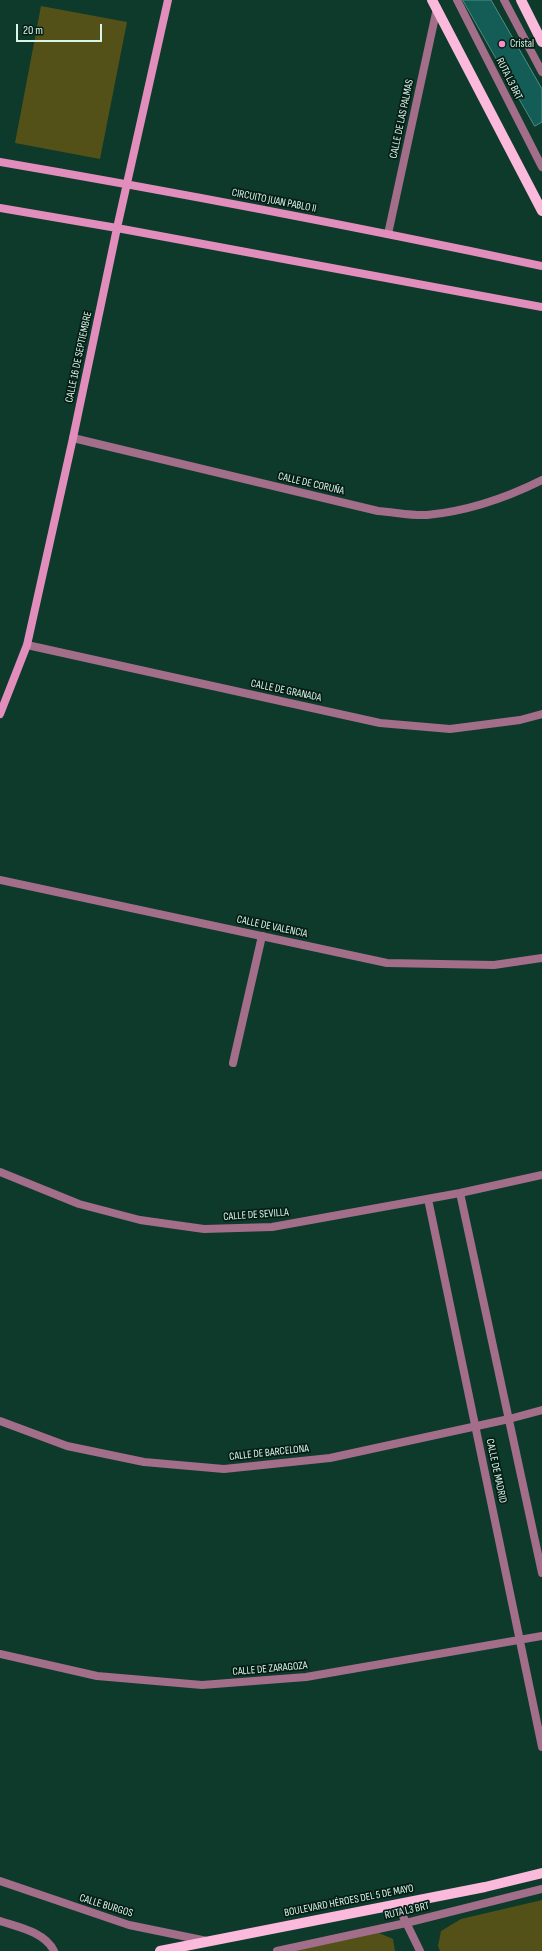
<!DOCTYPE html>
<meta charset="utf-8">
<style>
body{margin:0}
#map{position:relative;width:542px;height:1951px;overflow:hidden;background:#0d3a2b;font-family:"Sofia Sans Condensed",sans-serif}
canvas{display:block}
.scale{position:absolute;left:16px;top:24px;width:86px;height:18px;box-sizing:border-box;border:2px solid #d8f5e8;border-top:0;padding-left:5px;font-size:12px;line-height:14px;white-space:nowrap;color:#d8f5e8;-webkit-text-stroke:3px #061e16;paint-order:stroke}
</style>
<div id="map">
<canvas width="542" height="1951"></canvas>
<div class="scale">20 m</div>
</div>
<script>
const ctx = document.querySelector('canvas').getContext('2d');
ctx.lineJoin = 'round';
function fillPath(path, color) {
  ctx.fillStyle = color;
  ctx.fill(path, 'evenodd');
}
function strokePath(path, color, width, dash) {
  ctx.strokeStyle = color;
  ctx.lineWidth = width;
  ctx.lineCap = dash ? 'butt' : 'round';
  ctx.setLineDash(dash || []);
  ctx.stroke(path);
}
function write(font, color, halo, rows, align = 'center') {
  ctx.font = font + ' "Sofia Sans Condensed",sans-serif';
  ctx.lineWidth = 3.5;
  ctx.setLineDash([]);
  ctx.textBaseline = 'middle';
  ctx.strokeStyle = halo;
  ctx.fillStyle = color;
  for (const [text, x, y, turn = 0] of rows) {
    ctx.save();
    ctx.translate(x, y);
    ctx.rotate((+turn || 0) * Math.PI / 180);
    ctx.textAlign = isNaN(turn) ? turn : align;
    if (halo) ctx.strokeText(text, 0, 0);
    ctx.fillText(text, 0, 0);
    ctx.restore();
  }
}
fillPath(new Path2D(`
 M41,6l86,16 -27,137 -85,-16z
 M542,1900v51h-102l-2,-5 3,-15 20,-12z
 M379,1933l14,6 2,12h-102z`), '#535118');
const building = new Path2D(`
 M463,0h28l51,89v33l-7,4z`);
fillPath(building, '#145d57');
strokePath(building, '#4d8f88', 1);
strokePath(new Path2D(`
 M457,0l85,167
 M504,0l38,72
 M233,1063l29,-127
 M277,1951l129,-28 136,-34`), '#a26e89', 8);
strokePath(new Path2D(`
 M388,234l49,-226
 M73,438l305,73c16,1 34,5 49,4 41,-4 79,-17 115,-35
 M27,645l353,78 70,6 70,-9 22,-6
 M0,880l387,83 107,2 48,-7
 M0,1172l79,32 61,16 64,9 68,-2 188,-34 82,-18
 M460,1193l82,380
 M428,1199l114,548
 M0,1421l67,25 77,16 80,7 106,-11 179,-39 33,-9
 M0,1654l97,22 105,9 104,-8 236,-41
 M397,1904l23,47`), '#a26e89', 8);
strokePath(new Path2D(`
 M0,1881l129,44 78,16
 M0,1921c18,6 45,11 54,30`), '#a26e89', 8);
strokePath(new Path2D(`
 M0,162c181,31 362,66 542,104
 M0,208l117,20 425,79
 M0,714l27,-69 46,-207 44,-210 51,-228`), '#e28ebc', 8);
strokePath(new Path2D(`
 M432,0l110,211
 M521,0l21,42
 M160,1951l325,-64 57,-14`), '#fbb9db', 10);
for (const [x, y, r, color] of [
 [502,44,4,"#f98fca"]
]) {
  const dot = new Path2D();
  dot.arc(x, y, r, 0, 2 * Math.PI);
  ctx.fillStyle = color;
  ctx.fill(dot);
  strokePath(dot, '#061e16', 1.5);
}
write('11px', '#d8f5e8', '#061e16', [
 ["Cristal",510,44]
], 'left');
write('11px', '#d8f5e8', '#061e16', [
 ["RUTA L3 BRT",509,79,63],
 ["CALLE DE LAS PALMAS",402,119,-78],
 ["CIRCUITO JUAN PABLO II",274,201,11],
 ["CALLE 16 DE SEPTIEMBRE",79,357,-78],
 ["CALLE DE CORUÑA",311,484,13],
 ["CALLE DE GRANADA",286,691,12],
 ["CALLE DE VALENCIA",272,927,12],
 ["CALLE DE SEVILLA",256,1215,-4],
 ["CALLE DE BARCELONA",269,1453,-6],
 ["CALLE DE MADRID",496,1471,78],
 ["CALLE DE ZARAGOZA",270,1669,-5],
 ["BOULEVARD HÉROES DEL 5 DE MAYO",349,1901,-11],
 ["CALLE BURGOS",106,1906,17],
 ["RUTA L3 BRT",407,1911,-13]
]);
</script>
